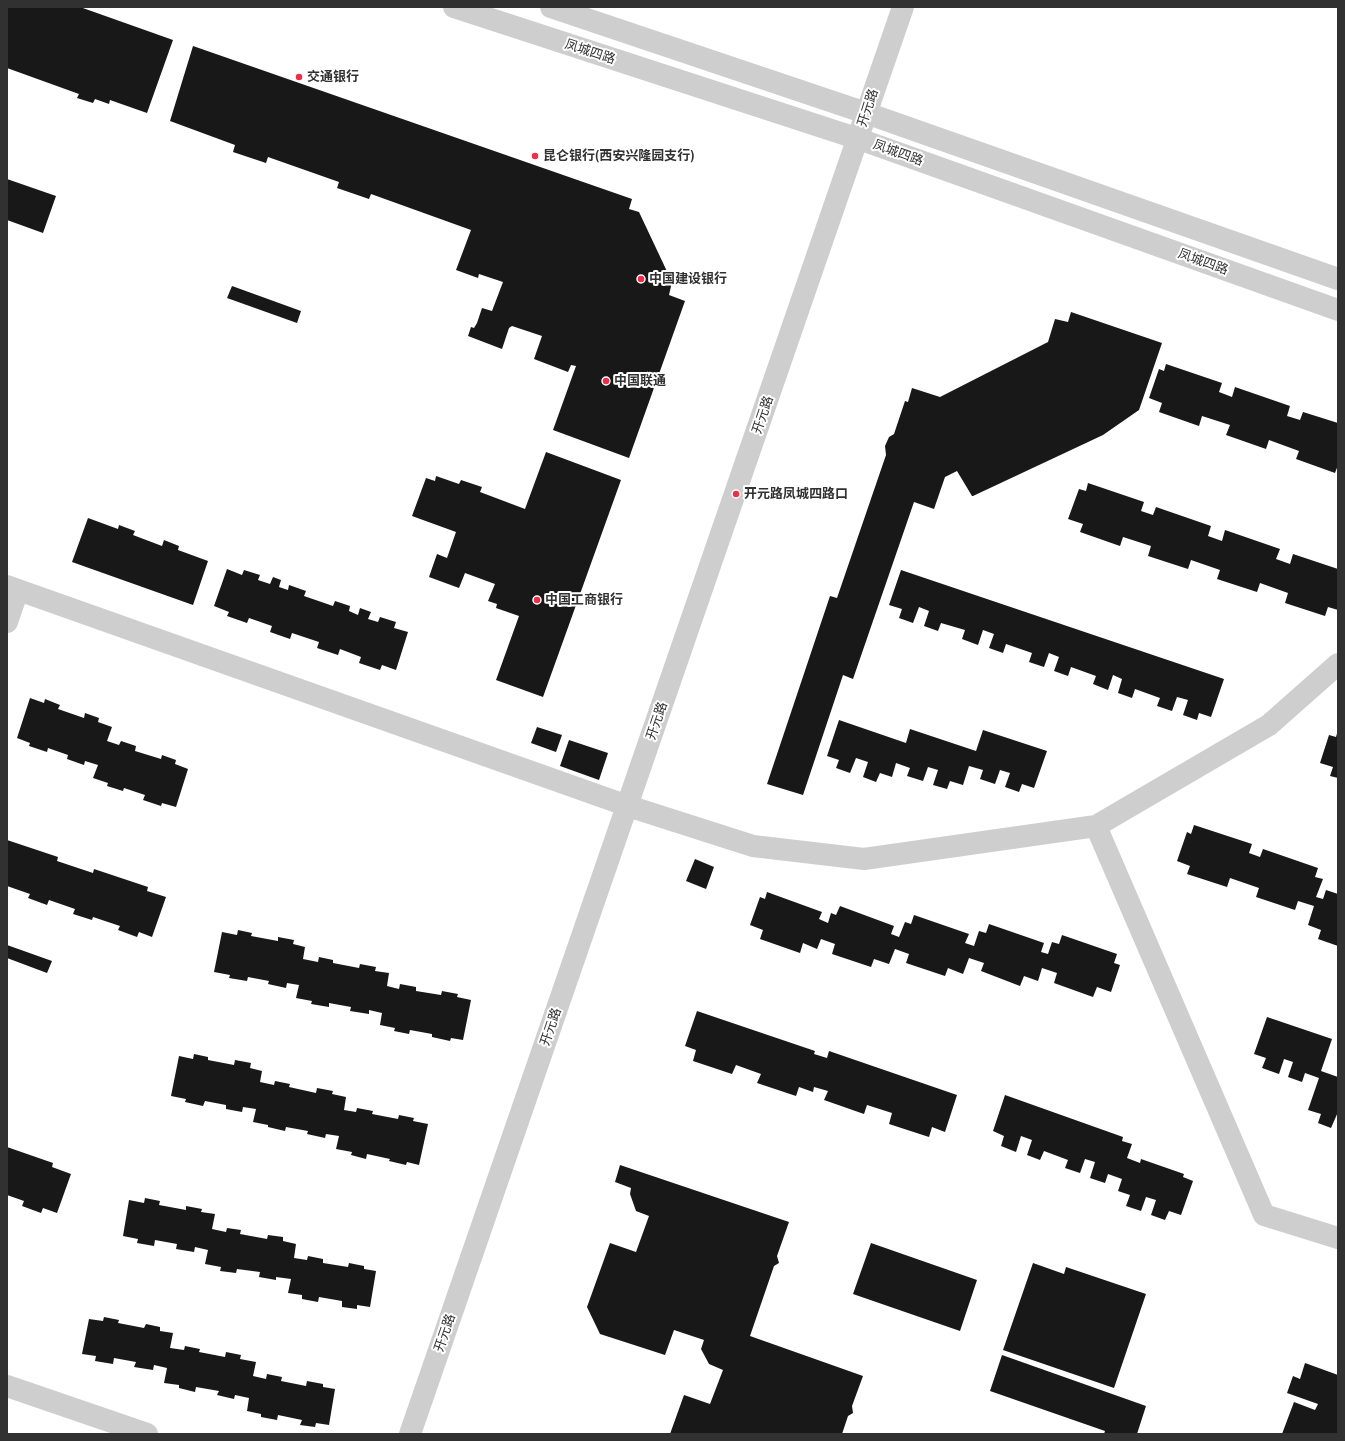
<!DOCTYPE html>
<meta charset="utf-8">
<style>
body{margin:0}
#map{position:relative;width:1345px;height:1441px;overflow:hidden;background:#fff;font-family:Cabin,sans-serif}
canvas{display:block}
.frame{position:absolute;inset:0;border:8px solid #313131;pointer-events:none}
</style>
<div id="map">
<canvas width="1345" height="1441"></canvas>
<div class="frame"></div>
</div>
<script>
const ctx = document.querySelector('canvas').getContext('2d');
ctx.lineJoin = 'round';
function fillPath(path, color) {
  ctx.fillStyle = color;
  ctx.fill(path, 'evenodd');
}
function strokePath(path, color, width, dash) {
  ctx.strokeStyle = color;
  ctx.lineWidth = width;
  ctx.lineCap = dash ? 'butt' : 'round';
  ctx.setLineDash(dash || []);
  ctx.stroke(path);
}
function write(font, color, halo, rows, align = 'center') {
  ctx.font = font + ' Cabin,"Noto Sans SC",sans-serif';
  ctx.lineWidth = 4;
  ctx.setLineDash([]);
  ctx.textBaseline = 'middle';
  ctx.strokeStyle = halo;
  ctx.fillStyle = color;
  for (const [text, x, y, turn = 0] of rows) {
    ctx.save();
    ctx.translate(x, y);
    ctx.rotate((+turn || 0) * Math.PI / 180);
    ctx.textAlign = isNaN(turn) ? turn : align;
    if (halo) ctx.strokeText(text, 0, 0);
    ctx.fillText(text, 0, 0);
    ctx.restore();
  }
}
fillPath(new Path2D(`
 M7,7h73l93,33 -26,73 -37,-13 -1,4 -14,-5 -2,4 -16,-5 2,-4 -72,-26z
 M193,46l439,153 -3,10 10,3 33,70 -3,13 16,6 -56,157 -76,-28 23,-64 -5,-1 -3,7 -34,-13 8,-23 -30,-10 -3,2 -7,21 -34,-13 3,-9 3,1 3,-5 5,-15 10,3 11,-29 -24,-8 -1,4 -22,-8 15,-40 -100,-36 -2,5 -32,-11 2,-6 -71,-25 -2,6 -33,-11 2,-7 -65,-24z
 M7,179l49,17 -13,37 -36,-13z
 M232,286l69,25 -4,12 -70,-25z
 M1071,312l91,31 -23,67 -36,25 -130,61h-1l-15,-25 -12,6 -11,32 -20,-7 -61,177 -10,-4 -40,120 -36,-11 63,-188 7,2 49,-143 -1,-9 4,-9 5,-3 11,-33 3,1 4,-14 28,9 108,-55 7,-23 13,3z
 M1166,364l56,19 -3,9 13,5 3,-10 55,19 -3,10 13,4 3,-8 35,11v42l-3,8 -39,-14 3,-8 -30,-11 -3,9 -40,-14 4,-10 -28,-9 -3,10 -40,-14 3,-9 -13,-5 10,-29 5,2z
 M546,452l75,28 -78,217 -47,-17 23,-64 -23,-8 1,-4 -9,-3 7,-17 -30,-11 -6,15 -30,-11 8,-23 10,4 9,-26 -44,-16 14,-38 9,3 1,-5 23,8 2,-4 21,7 -2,5 45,17z
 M1088,483l56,19 -3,9 12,4 3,-8 55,19 -3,10 14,5 3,-11 55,19 -4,10 14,5 3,-10 45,15v41l-10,-3 -3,9 -40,-13 3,-10 -28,-10 -3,9 -40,-13 3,-9 -29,-10 -3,9 -40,-13 3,-10 -28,-9 -3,9 -40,-14 3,-8 -15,-5 11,-30 7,2z
 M88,518l30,11 1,-4 16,6 -2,4 29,11 2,-6 15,6 -1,4 30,11 -15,44 -121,-43z
 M227,569l15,6 2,-5 16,5 -2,5 12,4 3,-7 8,3 -2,7 9,3 1,-5 17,6 -2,5 29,10 2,-5 15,5 -1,5 9,4 2,-7 11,4 -3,7 10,3 2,-5 16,5 -2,6 14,4 -12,38 -14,-5 -2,5 -21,-7 2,-6 -21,-8 -2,6 -21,-7 2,-6 -27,-9 -2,6 -20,-7 2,-6 -23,-8 -2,5 -20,-7 2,-4 -15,-6z
 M901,570l323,109 -13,38 -12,-4 -2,7 -14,-5 5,-15 -11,-3 -5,14 -15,-5 3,-8 -25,-9 -3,9 -14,-5 4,-14 -9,-4 -5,15 -15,-6 3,-8 -25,-9 -3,9 -14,-5 5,-14 -10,-4 -5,14 -15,-5 3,-9 -26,-9 -3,9 -14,-5 5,-14 -11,-4 -5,15 -16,-6 3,-9 -24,-7 -3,8 -14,-5 5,-15 -10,-4 -6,16 -14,-5 3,-9 -13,-4z
 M30,698l14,5 1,-4 15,6 -2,4 26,9 1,-5 14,5 -1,4 14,5 -5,14 12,4 2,-4 15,5 -1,5 26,8 1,-4 14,5 -1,4 13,5 -12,38 -14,-4 -1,3 -18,-6 2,-5 -21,-7 -1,3 -16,-5 1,-3 -15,-5 5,-13 -13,-4 -1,4 -17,-6 1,-4 -20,-7 -1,4 -18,-6 1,-3 -13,-5z
 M839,720l67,23 4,-14 66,22 7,-21 64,21 -13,37 -12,-4 -3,8 -14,-5 5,-14 -10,-3 -5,14 -15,-5 3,-9 -14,-4 -6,19 -13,-4 -3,8 -14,-4 5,-15 -10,-3 -5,14 -16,-5 3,-8 -14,-5 -4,14 -12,-4 -4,9 -13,-5 5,-15 -12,-4 -6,15 -14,-5 3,-8 -12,-4z
 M537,727l25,8 -6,17 -25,-9z
 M1338,730v48l-8,-2 3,-9 -13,-4 9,-28 7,2z
 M569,740l39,13 -9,27 -39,-14z
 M1194,825l58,19 -3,9 11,4 3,-8 55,19 -3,9 8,2 -7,18 7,2 3,-9 12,4v52l-20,-7 3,-9 -13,-5 6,-19 -16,-5 -3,9 -39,-13 3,-9 -29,-10 -3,9 -40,-13 3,-8 -13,-5 10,-29 4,2z
 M7,840l51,17 -1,4 36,12 1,-4 54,18 -1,4 19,6 -14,40 -13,-5 -2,5 -19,-7 2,-4 -27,-9 -1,3 -19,-6 2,-5 -26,-9 -2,5 -19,-7 2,-4 -23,-8z
 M695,859l19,8 -8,22 -20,-8z
 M767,892l55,20 -3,7 9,4 3,-10 5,2 4,-9 54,20 -3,8 8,3 6,-15 6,2 3,-9 55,19 -4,9 9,3 5,-15 7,2 3,-9 55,19 -3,9 7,2 4,-12 7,2 3,-9 55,19 -3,9 6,2 -9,27 -14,-5 -4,10 -39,-14 3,-10 -15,-5 -4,13 -14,-5 -4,10 -39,-15 3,-8 -15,-5 -6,16 -15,-6 -3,8 -39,-13 3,-9 -14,-5 -6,15 -15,-5 -3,8 -39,-13 3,-10 -14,-5 -4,10 -14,-6 -3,10 -40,-14 3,-9 -13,-5 10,-28 5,2z
 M238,930l14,3 -1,3 27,5v-4l16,3 -1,4 12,3 -2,12 15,3 1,-5 14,3v3l26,5 1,-4 16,3 -1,4 14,2 -2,13 12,3 1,-5 16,3v4l25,4 1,-4 16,3 -1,3 14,3 -8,40 -12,-2 -1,3 -18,-4v-3l-22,-4 -1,4 -15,-3 1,-3 -15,-3 2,-12 -13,-3v4l-19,-3 1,-4 -22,-4v4l-18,-3 1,-3 -16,-3 3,-13 -12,-2 -1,5 -18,-4 1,-3 -21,-4 -1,4 -18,-3 1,-3 -16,-3 8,-40 15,3z
 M7,945l45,16 -5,12 -40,-15z
 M697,1011l118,40 -1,3 13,4 2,-7 128,44 -12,37 -13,-5 -3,10 -40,-13 3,-11 -25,-8 -3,9 -40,-14 4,-9 -14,-4 -1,5 -14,-5 -3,9 -39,-13 4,-9 -25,-9 -4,9 -39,-13 3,-11 -11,-4z
 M1267,1017l65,22 -11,32 17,6v35l-7,16 -13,-5 3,-9 -13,-4 11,-32 -14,-5 -3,9 -14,-5 5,-15 -9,-3 -5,15 -17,-6 4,-10 -12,-4z
 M194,1054l14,3v3l26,5 1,-5 16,3 -1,5 12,3 -2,11 14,3 1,-4 15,3 -1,3 27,6 1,-5 16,3 -1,3 14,3 -2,13 12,2 1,-4 16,3 -1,3 26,5 1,-4 15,3 -1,3 15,3 -9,41 -12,-3 -1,3 -17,-4 1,-2 -23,-5 -1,5 -15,-4 1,-3 -16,-3 3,-13 -13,-2 -1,4 -18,-4 1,-3 -22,-4 -1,4 -17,-4v-2l-15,-3 3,-13 -13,-2 -1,5 -16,-3v-4l-21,-4 -2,5 -18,-4 1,-3 -15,-3 8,-40 14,3z
 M1005,1095l118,42 -1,4 10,3 -5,14 13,5 1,-4 43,15 -1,3 10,4 -12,34 -12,-4 -4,9 -14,-5 5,-15 -10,-3 -5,14 -15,-5 4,-11 -12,-4 4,-12 -14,-5 -3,9 -15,-5 5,-16 -10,-3 -5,14 -15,-5 3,-8 -24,-9 -4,9 -13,-5 5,-15 -11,-4 -5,16 -15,-6 3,-10 -11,-5z
 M7,1147l46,16 -1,4 19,7 -14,39 -14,-5 -2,5 -19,-7 2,-5 -17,-6z
 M620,1165l169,57 -12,34 2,7 -5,3 -24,70 113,40 -11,30 1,7 -5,3 -6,18h-172l14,-39 26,9 13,-34 -14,-6 -8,-15 3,-9 -30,-10 -9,25 -65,-21 -13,-27 23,-64 26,9 13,-36 -13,-5 -6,-17 1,-6 -16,-6z
 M145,1198l15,3 -1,4 27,5v-4l16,3 -1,3 14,2 -3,15 14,3 1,-4 14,2 -1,4 27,5 1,-4 15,2v4l13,3 -2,14 13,2 1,-4 15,3v4l25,4 1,-4 15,3v3l12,2 -6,36 -13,-2v4l-15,-2v-6l-23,-4 -1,5 -16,-3v-4l-14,-2 3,-14 -15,-2v3l-17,-3 1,-5 -23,-3 -1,4 -16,-2 1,-4 -16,-3 3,-14 -13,-3 -1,5 -18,-3 1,-5 -22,-4 -1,6 -17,-3 1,-4 -15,-3 6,-36 15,3z
 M871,1243l106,37 -17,51 -107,-37z
 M1033,1263l31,11 2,-7 80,27 -32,94 -111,-38z
 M104,1317l15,3 -1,3 26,5 2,-4 14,3v4l13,2 -3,15 14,2 1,-4 15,3 -1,3 26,5 1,-5 15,3 -1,4 16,3 -3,14 13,3 1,-5 15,3 -1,4 25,5 1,-5 16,3v3l12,2 -6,36 -13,-2 -1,4 -15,-2 2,-5 -24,-5 -1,5 -16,-3v-3l-14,-3 2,-13 -14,-3 -1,4 -17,-4 2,-4 -23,-4 -1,5 -16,-4v-3l-15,-2 3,-15 -13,-3 -1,5 -19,-3 2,-5 -22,-4 -1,6 -18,-3 1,-5 -14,-2 7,-35 14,2z
 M1002,1355l144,51 -9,28h-33l1,-3 -115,-40z
 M1305,1363l33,12v59h-56l12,-32 21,8 3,-6 -31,-11 6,-17 7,3z`), '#181818');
strokePath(new Path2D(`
 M7,586l621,220 125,40 111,13 232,-33 173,-101 69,-61
 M7,622l11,-32
 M1096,826l168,389 74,23
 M7,1386l140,48`), '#cecece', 22);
strokePath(new Path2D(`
 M454,7l405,132 479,171
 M551,7l315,106 472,166
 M410,1434l493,-1427`), '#cecece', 22);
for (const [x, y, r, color] of [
 [299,77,4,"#ee2d4b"],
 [535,156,4,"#ee2d4b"],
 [641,279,4,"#ee2d4b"],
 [606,381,4,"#ee2d4b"],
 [736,494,4,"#ee2d4b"],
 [537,600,4,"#ee2d4b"]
]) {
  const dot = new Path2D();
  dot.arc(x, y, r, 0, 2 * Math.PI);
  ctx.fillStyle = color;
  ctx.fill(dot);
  strokePath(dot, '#fff', 1.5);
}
write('13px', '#313131', '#fff', [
 ["凤城四路",590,52,18],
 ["开元路",868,108,-72],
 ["凤城四路",898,153,20],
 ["凤城四路",1203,262,20],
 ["开元路",763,415,-71],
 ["开元路",657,721,-71],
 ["开元路",551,1027,-71],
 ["开元路",445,1333,-71]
]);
write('bold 13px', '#313131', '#fff', [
 ["交通银行",307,77],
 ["昆仑银行(西安兴隆园支行)",543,156],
 ["中国建设银行",649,279],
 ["中国联通",614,381],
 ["开元路凤城四路口",744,494],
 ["中国工商银行",545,600]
], 'left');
</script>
